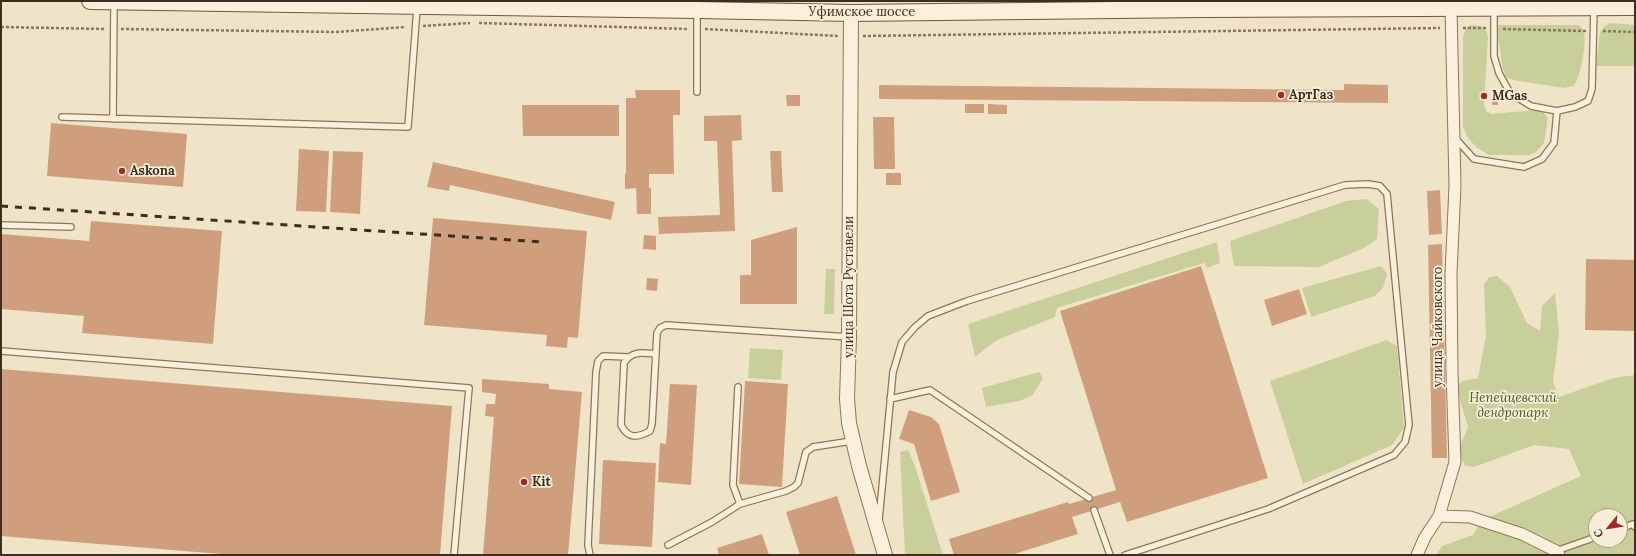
<!DOCTYPE html>
<meta charset="utf-8">
<style>
body{margin:0}
#map{position:relative;width:1636px;height:556px;overflow:hidden;background:#f0e4c8;font-family:Lora,serif}
canvas{display:block}
.frame{position:absolute;inset:0;border:2px solid #3d2e20;pointer-events:none}
.north{position:absolute;left:1588px;top:508px;width:40px;height:40px;box-sizing:border-box;background:#f7eed8;border:1px solid #ada18e;border-radius:50%;rotate:240deg;font-size:11px;font-weight:700;line-height:16px;text-align:center;color:#3d2e20}
.north::after{content:'';display:block;margin:auto;width:14px;height:18px;background:#9e2a2b;clip-path:polygon(50% 0,100% 100%,50% 72%,0 100%)}
</style>
<div id="map">
<canvas width="1636" height="556"></canvas>
<div class="frame"></div>
<div class="north">С</div>
</div>
<script>
const ctx = document.querySelector('canvas').getContext('2d');
ctx.lineJoin = 'round';
function fillPath(path, color) {
  ctx.fillStyle = color;
  ctx.fill(path, 'evenodd');
}
function strokePath(path, color, width, dash) {
  ctx.strokeStyle = color;
  ctx.lineWidth = width;
  ctx.lineCap = dash ? 'butt' : 'round';
  ctx.setLineDash(dash || []);
  ctx.stroke(path);
}
function write(font, color, halo, rows, align = 'center') {
  ctx.font = font + ' Lora,serif';
  ctx.lineWidth = 3.5;
  ctx.setLineDash([]);
  ctx.textBaseline = 'middle';
  ctx.strokeStyle = halo;
  ctx.fillStyle = color;
  for (const [text, x, y, turn = 0] of rows) {
    ctx.save();
    ctx.translate(x, y);
    ctx.rotate((+turn || 0) * Math.PI / 180);
    ctx.textAlign = isNaN(turn) ? turn : align;
    if (halo) ctx.strokeText(text, 0, 0);
    ctx.fillText(text, 0, 0);
    ctx.restore();
  }
}
fillPath(new Path2D(`
 M1610,23l25,2v41h-39l4,-34 4,-5z
 M1472,25l8,1 6,4 2,7 -4,67 2,7 5,3 45,-4 7,2 5,6 -4,25 -8,9 -7,3h-40l-12,-7 -9,-10 -5,-11v-91l4,-9z
 M1496,25h83c2,3 5,4 5,8 3,11 -4,45 -10,53l-10,2 -51,-8 -7,-3 -3,-8z
 M1367,199l12,10 -2,30 -13,9 -45,19 -85,-1 -4,-25 116,-40z
 M1217,242l3,21 -13,5 -3,-5 -147,45 -2,9 -58,23 -22,17 -7,-33z
 M1381,266l6,8 -4,14 -8,8 -64,21 -9,-29z
 M826,269h9l-1,45h-10z
 M1497,276l13,11 17,36 13,8 2,-25 13,-13 4,40 -6,49 6,15 54,-19 22,-3v180h-199l6,-9 31,-11 7,-14 101,-45 -12,-27 -35,-4 -60,22 -9,-1 -7,-15 10,-24 -12,-40 6,-6 16,-3 8,-42 -2,-52 5,-7zM1596,516h24v24h-24z
 M1387,340l10,6 7,82 -12,17 -89,39 -33,-103z
 M750,348l33,2 -2,30 -33,-2z
 M1039,372l4,6 -11,18 -13,5 -33,6 -4,-19z
 M908,450l7,16 28,89h-38l-5,-103z`), '#c9cf9b');
fillPath(new Path2D(`
 M1344,84l44,1v18l-509,-4v-14l465,5z
 M635,90h45v25h-7l1,59h-25v14h2v26h-14l-1,-26 -11,1v-15h1v-76h10z
 M1492,90h6v15h-6z
 M786,95h14v11h-13z
 M965,104h19v9h-19z
 M988,104l19,1v9h-19z
 M522,105h97v31h-96z
 M741,115l1,25 -10,1 3,90 -76,3 -1,-17 62,-2 -3,-74h-13v-25z
 M873,117h21l1,52h-21z
 M51,123l136,11 -4,53 -136,-11z
 M299,149l30,2 -3,61 -30,-1z
 M333,151l30,1 -3,62 -30,-2z
 M770,151h11l2,41h-11z
 M433,162l182,40 -4,18 -161,-35 -1,6 -22,-4z
 M886,173h15v12h-15z
 M1440,190l2,44 -13,1 -2,-44z
 M433,218l154,13 -9,107 -10,-1 -1,11 -21,-2 1,-11 -123,-10z
 M91,221l131,10 -9,113 -131,-11 2,-17 -83,-7v-75l88,7z
 M797,227v77h-57v-29h11v-35z
 M644,235l12,1v14l-13,-1z
 M1442,244l5,214h-15l-4,-213z
 M1586,259l49,1v71l-50,-1z
 M1201,266l67,212 -141,44 -7,-20 -48,15 6,17 -67,21h-57l-5,-16 119,-37 1,2 47,-14 -56,-179z
 M647,278l11,1 -1,12 -11,-1z
 M1299,289l8,25 -35,12 -8,-26z
 M1,369l451,37 -12,149h-207l-232,-19z
 M482,379l67,5v5l33,3 -14,163h-85l11,-138 -9,-1 1,-12h9l1,-10 -14,-2z
 M745,381l43,3 -6,103 -43,-3z
 M670,384l27,1 -6,100 -33,-3 2,-39 6,1z
 M909,410l22,7 8,7 21,68 -29,9 -17,-57 -15,-5z
 M603,460l53,3 -4,84 -53,-3z
 M837,496l19,59h-56l-14,-43z
 M762,534l7,21h-50l-2,-7z`), '#cf9f7d');
const service = new Path2D(`
 M1494,8v48l5,17 11,20 21,13 26,5 18,-4 13,-6 4,-12 2,-81
 M697,92v-80
 M62,117l346,10 9,-119
 M113,119l1,-117
 M1456,139l18,20 50,8 18,-8 12,-16 3,-32
 M1,225l70,2
 M1,351l468,37 -15,167
 M656,354c-13,-1 -24,-4 -32,9l-3,62c7,14 16,13 29,6l2,-7 5,-91 3,-5 6,-3 183,12
 M738,387l-5,98 7,19
 M890,399l40,-9 159,108
 M1094,510l16,45
 M879,520l14,-148 9,-30 13,-15 13,-11 39,-15 378,-116 23,-1 12,2 7,8 22,231 -4,17 -11,13 -126,54 -143,46
 M1620,529l13,-5 2,3
 M668,545l44,-23 28,-18 46,-13 8,-4 4,-4 8,-31 7,-5 39,-6
 M1556,551l40,-14
 M590,555l-2,-10 8,-173 2,-11 5,-5 25,1`);
const minor = new Path2D(`
 M1439,516l31,1 52,17 34,17 3,4
 M1417,555l8,-18 14,-21 16,-54 -3,-89 -1,-99 4,-88 -4,-178`);
const tertiary = new Path2D(`
 M851,13l-2,324 -2,62 2,24 10,43 26,89`);
const secondary = new Path2D(`
 M90,1l607,9 154,3 353,-4 431,-2`);
strokePath(service, '#8d765c', 8);
strokePath(minor, '#8d765c', 13);
strokePath(tertiary, '#8d765c', 16);
strokePath(secondary, '#6f573f', 18);
strokePath(new Path2D(`
 M479,23l209,6
 M423,26l47,-3
 M1,27l103,2
 M1463,28h23
 M121,29l215,3 70,-5
 M705,29l133,7
 M1503,29l83,2
 M1603,31l32,1
 M863,36l577,-8`), '#8d765c', 2.5, [3, 2]);
strokePath(service, '#faf1dc', 5.5);
strokePath(minor, '#faf1dc', 11);
strokePath(tertiary, '#faf1dc', 14);
strokePath(secondary, '#faf1dc', 16);
strokePath(new Path2D(`
 M1,206l541,36`), '#3d2e20', 3, [7, 7]);
for (const [x, y, r, color] of [
 [1281,95,4,"#9e2a2b"],
 [1484,96,4,"#9e2a2b"],
 [122,171,4,"#9e2a2b"],
 [524,482,4,"#9e2a2b"]
]) {
  const dot = new Path2D();
  dot.arc(x, y, r, 0, 2 * Math.PI);
  ctx.fillStyle = color;
  ctx.fill(dot);
  strokePath(dot, '#f7eed8', 1.5);
}
write('13px', '#3d2e20', '#f7eed8', [
 ["Уфимское шоссе",862,12],
 ["улица Шота Руставели",849,287,-90],
 ["улица Чайковского",1438,327,-90]
]);
write('bold 13px', '#3d2e20', '#f7eed8', [
 ["АртГаз",1289,95],
 ["MGas",1492,96],
 ["Askona",130,171],
 ["Kit",532,482]
], 'left');
write('italic 13px', '#4d5a26', '#f7eed8', [
 ["Непейцевский",1513,398],
 ["дендропарк",1513,413]
]);
</script>
